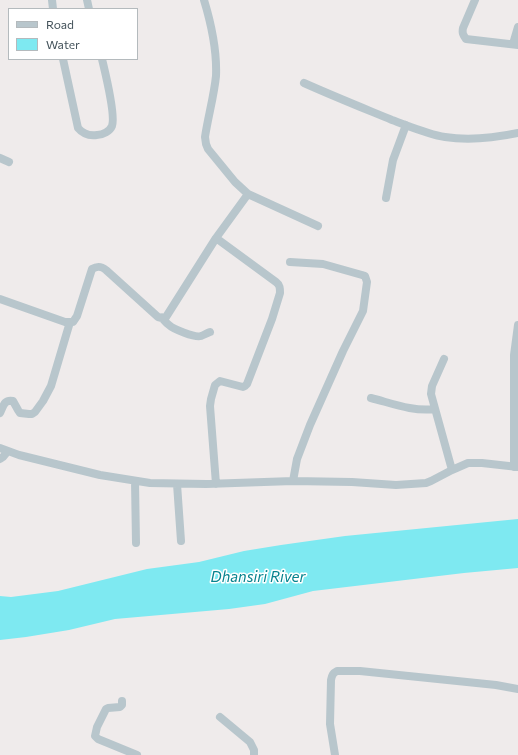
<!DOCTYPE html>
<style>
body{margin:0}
#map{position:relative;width:518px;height:755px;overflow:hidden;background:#efebeb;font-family:Commissioner,sans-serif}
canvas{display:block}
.legend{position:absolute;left:8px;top:8px;width:130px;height:52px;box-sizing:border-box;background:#fff;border:1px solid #b4babd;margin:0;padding:5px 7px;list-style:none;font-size:12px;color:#43525a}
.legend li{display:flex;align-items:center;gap:8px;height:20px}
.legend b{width:20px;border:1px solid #b4babd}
</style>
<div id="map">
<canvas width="518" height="755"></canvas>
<ul class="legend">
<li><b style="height:5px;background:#b8c6cc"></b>Road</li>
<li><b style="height:11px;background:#7ee9f1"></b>Water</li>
</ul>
</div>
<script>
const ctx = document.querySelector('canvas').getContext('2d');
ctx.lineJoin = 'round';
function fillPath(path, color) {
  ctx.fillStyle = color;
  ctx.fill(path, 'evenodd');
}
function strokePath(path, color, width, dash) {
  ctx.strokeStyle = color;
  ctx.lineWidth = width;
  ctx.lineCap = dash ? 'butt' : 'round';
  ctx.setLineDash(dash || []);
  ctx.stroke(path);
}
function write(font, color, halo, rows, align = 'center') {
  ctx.font = font + ' Commissioner,sans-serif';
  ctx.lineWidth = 3;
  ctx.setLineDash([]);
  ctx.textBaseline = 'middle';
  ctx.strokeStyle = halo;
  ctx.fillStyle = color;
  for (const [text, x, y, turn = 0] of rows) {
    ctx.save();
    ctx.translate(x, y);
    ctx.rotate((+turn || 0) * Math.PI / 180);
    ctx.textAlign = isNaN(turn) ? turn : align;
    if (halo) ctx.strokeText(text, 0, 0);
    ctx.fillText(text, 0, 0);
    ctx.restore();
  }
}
fillPath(new Path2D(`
 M518,519v49l-54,5 -151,18 -48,13 -36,5 -114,10 -46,11 -43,7 -26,3v-44l11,1 47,-6 89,-22 52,-7 45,-11 37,-6 64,-9z`), '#7ee9f1');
strokePath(new Path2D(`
 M52,0l1,9
 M87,0l2,9
 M204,0c7,23 13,52 12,76 -2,20 -8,41 -11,61l1,7 2,5 27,33 13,12 70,32
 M475,0l-12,28c-1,5 0,7 3,11l52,6
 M513,44l5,-17
 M63,59l15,69c5,6 12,8 19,7 6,0 13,-4 15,-9 4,-11 -7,-54 -10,-67
 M304,83c29,13 59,25 88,37 17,6 35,14 53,17 24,4 49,1 73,-4
 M0,158l9,4
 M386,198l7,-38 13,-35
 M290,262l33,2 39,11 3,1 2,6 -4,29 -20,40 -33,74 -13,34 -4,22
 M0,299l65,23h8l4,-6 15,-47c5,-3 9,-3 14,1l52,47 4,1 4,-1 50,-79 32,-44
 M162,318c2,2 4,5 7,7 4,4 26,13 32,11 3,-1 6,-3 9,-4
 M444,359l-12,27 -1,8 21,76
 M371,398c20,5 42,14 64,11
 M0,413c3,-6 4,-14 13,-12l5,9 2,3 9,1h3l3,-2 8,-11 8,-15 19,-64
 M0,448l19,7 81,20 50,8 56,1 87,-3 59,1 44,3 30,-2 5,-2 21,-11 16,-7h14l36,4
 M0,459l3,-2 5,-6
 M514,467v-112l4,-30
 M135,481l1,62
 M177,484l4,57
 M216,484l-6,-78 1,-7 4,-14 5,-4 23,6 2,-1 2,-2 25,-65 8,-26c0,-5 0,-8 -4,-11l-60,-44
 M122,701v4l-2,2 -12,1 -2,1 -9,18 -2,9 3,3 39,16
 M220,717l30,25 4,8v5
 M335,755l-5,-31 1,-44c1,-5 2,-7 6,-9h23l136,14 22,4`), '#b8c6cc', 8);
write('italic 15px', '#06838e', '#fff', [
 ["Dhansiri River",258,577]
]);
</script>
